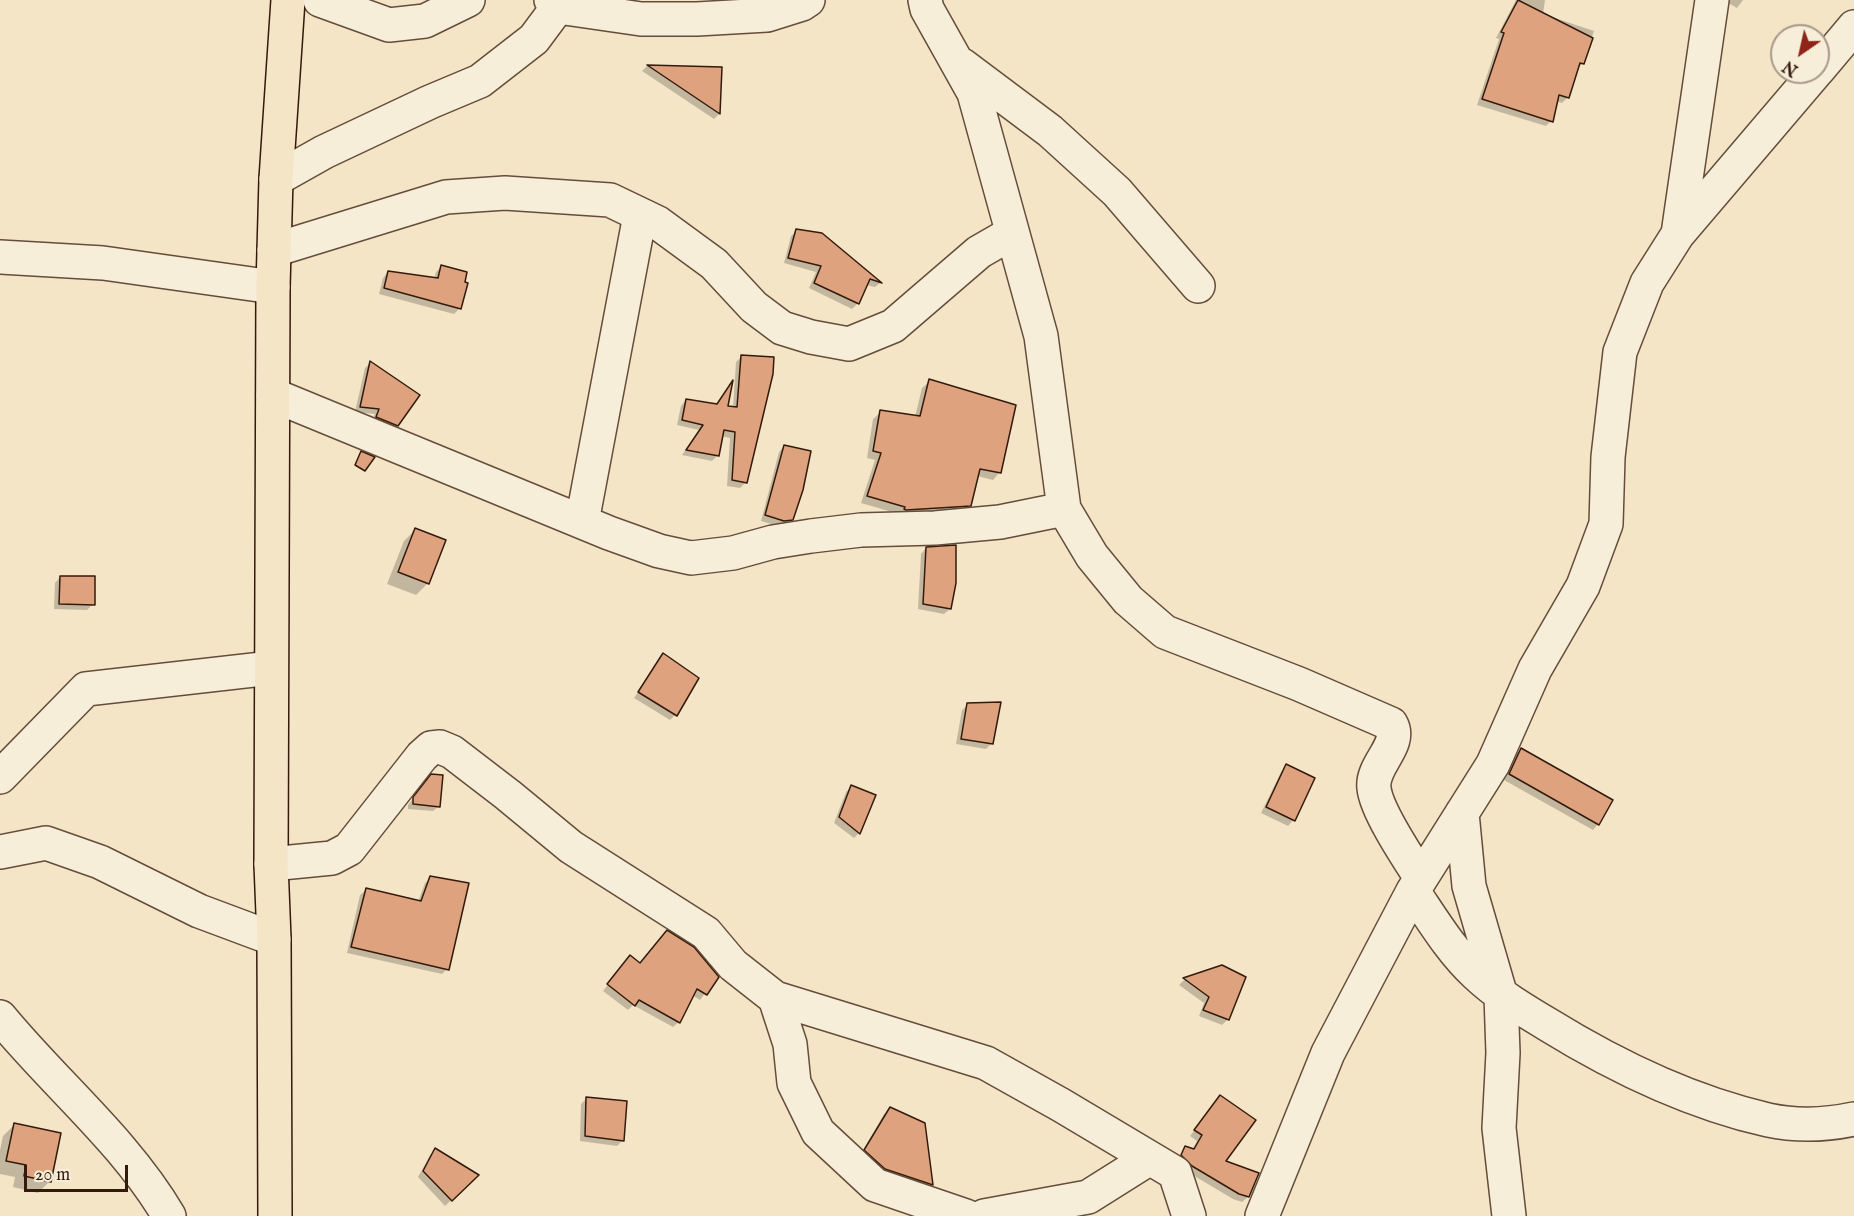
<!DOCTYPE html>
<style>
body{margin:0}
#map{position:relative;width:1854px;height:1216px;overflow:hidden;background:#f3e5c6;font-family:"IM FELL English",serif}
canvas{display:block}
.north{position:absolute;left:1770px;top:24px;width:60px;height:60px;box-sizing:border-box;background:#f7eeda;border:2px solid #a99988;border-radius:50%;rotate:214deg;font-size:16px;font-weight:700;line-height:24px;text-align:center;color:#341a0c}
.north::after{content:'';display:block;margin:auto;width:21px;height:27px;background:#8f2418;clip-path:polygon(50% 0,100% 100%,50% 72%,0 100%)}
.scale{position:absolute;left:24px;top:1165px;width:104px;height:27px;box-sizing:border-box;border:3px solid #341a0c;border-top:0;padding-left:8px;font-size:18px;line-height:21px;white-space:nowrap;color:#341a0c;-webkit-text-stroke:4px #f7eeda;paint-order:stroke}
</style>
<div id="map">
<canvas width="1854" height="1216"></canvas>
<div class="north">N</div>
<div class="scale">20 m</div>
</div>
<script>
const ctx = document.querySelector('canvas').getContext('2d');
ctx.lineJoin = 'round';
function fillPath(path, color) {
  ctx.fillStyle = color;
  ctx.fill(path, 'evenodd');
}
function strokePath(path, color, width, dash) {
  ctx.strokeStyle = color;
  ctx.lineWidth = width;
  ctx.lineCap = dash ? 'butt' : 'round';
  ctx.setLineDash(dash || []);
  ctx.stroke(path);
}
fillPath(new Path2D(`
 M1516,0h29l-2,14 51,17 -11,32 -6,6 -9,28 -6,6 -6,-2 -5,20 -5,5 -69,-21 22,-66 -3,-1z
 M1723,0h20l-6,8z
 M647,66l73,3 -1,45 -5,5 -72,-48z
 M797,231l24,4 59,48 -5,4 -9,-2 -8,18 -6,6 -43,-21 7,-16 -32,-9 7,-27z
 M441,267l22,16 3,1 -7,25 -5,5 -75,-20 4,-16 5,-6 46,7 2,-7z
 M742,356l4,126 -6,6 -13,-2 3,-48 -9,-2 -4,20 -5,5 -30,-6 17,-25 -22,-5 4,-19 5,-6 30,5 15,-20 -5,22 7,1 3,-46z
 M370,363l27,62 -6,6 -20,-8 4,-9 -20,-2 10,-44z
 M930,381l70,91 -7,8 -16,-4 -7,29 -7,7 -64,2 -38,-11 14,-43 -8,-2 6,-39 8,-7 34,5 7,-29z
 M784,446l8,73 -6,6 -8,1 -17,-5 18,-69z
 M416,529l12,54 -12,12 -29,-11 17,-43z
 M926,548l24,61 -6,5 -26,-5 3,-55z
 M60,577l33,27 -6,6 -33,-1 1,-26z
 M663,655l12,60 -5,5 -36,-22z
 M968,705l24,38 -6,6 -30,-5 6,-34z
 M1521,750l77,74 -5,6 -89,-50 11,-25z
 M1286,766l7,54 -5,6 -27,-13 20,-41z
 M426,782l13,24 -6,5 -25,-2v-4z
 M851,787l8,46 -5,5 -20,-15 12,-31z
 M431,878l16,91 -5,5 -95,-21 13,-58 6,-5 52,12 7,-19z
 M625,962l15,2 77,13 -17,23 -8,-5 -13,27 -6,5 -40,-22 -5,5 -25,-19z
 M1222,966l6,53 -6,6 -23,-9 5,-13 -25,-18 5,-5z
 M1220,1097l4,65 24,35 -6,5 -9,-3 -47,-28 -10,-10 10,-13 6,2 5,-9 -7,-5z
 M586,1099l36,42 -5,5 -37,-5 1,-37z
 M890,1109l42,75 -6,6 -47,-16 -19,-18 24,-42z
 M15,1124l35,57 -12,12 -25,-6 2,-10 -15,-3v-24l3,-14z
 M435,1150l42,25 -32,31 -27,-29 12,-22z`), '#0003');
const building = new Path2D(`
 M1518,0l75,38 -9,26 -4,-1 -11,35 -10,-3 -6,27 -71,-23 22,-66 -3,-1z
 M647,65l75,2 -2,47z
 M796,229l26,4 60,50 -12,-4 -11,25 -45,-21 7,-17 -33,-8z
 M441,265l26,7 -2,10 3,1 -7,26 -77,-21 4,-17 50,7z
 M741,355l33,2 -1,17 -26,109 -15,-3 3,-48 -11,-2 -5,26 -33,-6 17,-25 -21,-5 4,-21 31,5 16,-24 -5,26 9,1z
 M370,361l50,34 -22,31 -22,-9 3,-8 -19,-2z
 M929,379l87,26 -15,68 -21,-4 -9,37 -65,4 -2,-1 1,-2 -38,-11 14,-43 -8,-2 7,-41 40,6z
 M784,445l27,6 -8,39 -10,30 -9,1 -19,-6z
 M361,451l14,6 -10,14 -10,-6z
 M415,528l31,12 -17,44 -31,-12z
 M956,545v38l-5,26 -28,-5 3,-57z
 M60,576h35v29l-36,-1z
 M663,653l36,25 -22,38 -39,-24z
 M1001,702l-8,42 -32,-5 6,-36z
 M1521,748l92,52 -14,25 -90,-51z
 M1286,764l29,14 -20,43 -29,-14z
 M431,774l12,1 -3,32 -27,-3v-7z
 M851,785l25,10 -16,39 -21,-17z
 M430,876l39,7 -20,87 -98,-23 15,-59 55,13z
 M667,930l27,17 25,30 -12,18 -10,-6 -17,34 -41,-23 -4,6 -28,-22 23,-29 10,8z
 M1222,965l24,12 -17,43 -26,-10 6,-13 -26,-19z
 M1220,1095l36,25 -30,41 33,12 -10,24 -10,-3 -47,-28 -11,-11 4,-9 9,3 8,-14 -8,-5z
 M586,1097l41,4 -3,40 -39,-5z
 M890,1107l35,16 8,62 -48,-16 -21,-19z
 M14,1123l47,10 -10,49 -27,-6 2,-11 -20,-4z
 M435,1148l44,27 -27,26 -29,-30z`);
fillPath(building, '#dea37e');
strokePath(building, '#341a0c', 1.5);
const minor = new Path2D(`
 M320,0l69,25 36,-4 43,-21
 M551,0l7,7 83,12h56l70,-4
 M758,0l9,15 35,-11 6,-4
 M925,0l2,9 47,84 67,243 23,173 28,47 36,44 37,32 134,52 92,40c12,21 -20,41 -17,64 2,22 34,70 47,90
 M962,65l88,66 67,61 81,94
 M1818,70l36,-43
 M276,179l48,-27 106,-50 50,-21 54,-42 29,-39
 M1678,234l34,-234
 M274,250l172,-53 59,-4 105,7 48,23 56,41 40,43 28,21 29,9 38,7 44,-18 86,-74 33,-19
 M0,257l103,6 170,24
 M273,395l336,138 50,18 32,7 42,-5 40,-11 38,-6 50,-6 74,-2 65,-6 64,-13
 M582,522l58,-307
 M0,777l86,-88 185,-21
 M1462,813l7,73 32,110 2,57 -4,75 10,88
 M0,852l46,-9 54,19 99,49 75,28
 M271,864l61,-6 17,-9 73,-93 9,-8 9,-1 12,5 56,43 63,52 135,86 27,32 42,33 211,65 75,42 114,68 14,43
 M1413,891c19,28 38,60 63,83 21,20 46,35 71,50 68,42 142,78 221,96 28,6 58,5 86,-1
 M775,998l15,46 4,39 24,49 57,53 91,31
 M0,1017c55,67 125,124 169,199
 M984,1216l104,-19 62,-39
 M1262,1216l66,-163 85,-162 80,-127 42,-95 48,-83 23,-62 2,-67 12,-105 27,-69 31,-49 138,-162`);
const major = new Path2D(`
 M275,1216l-1,-277 -3,-75 2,-577 3,-108 12,-179`);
strokePath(minor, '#644d3a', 36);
strokePath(major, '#341a0c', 36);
strokePath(minor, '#f7eeda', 33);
strokePath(major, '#f3e5c6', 33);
</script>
